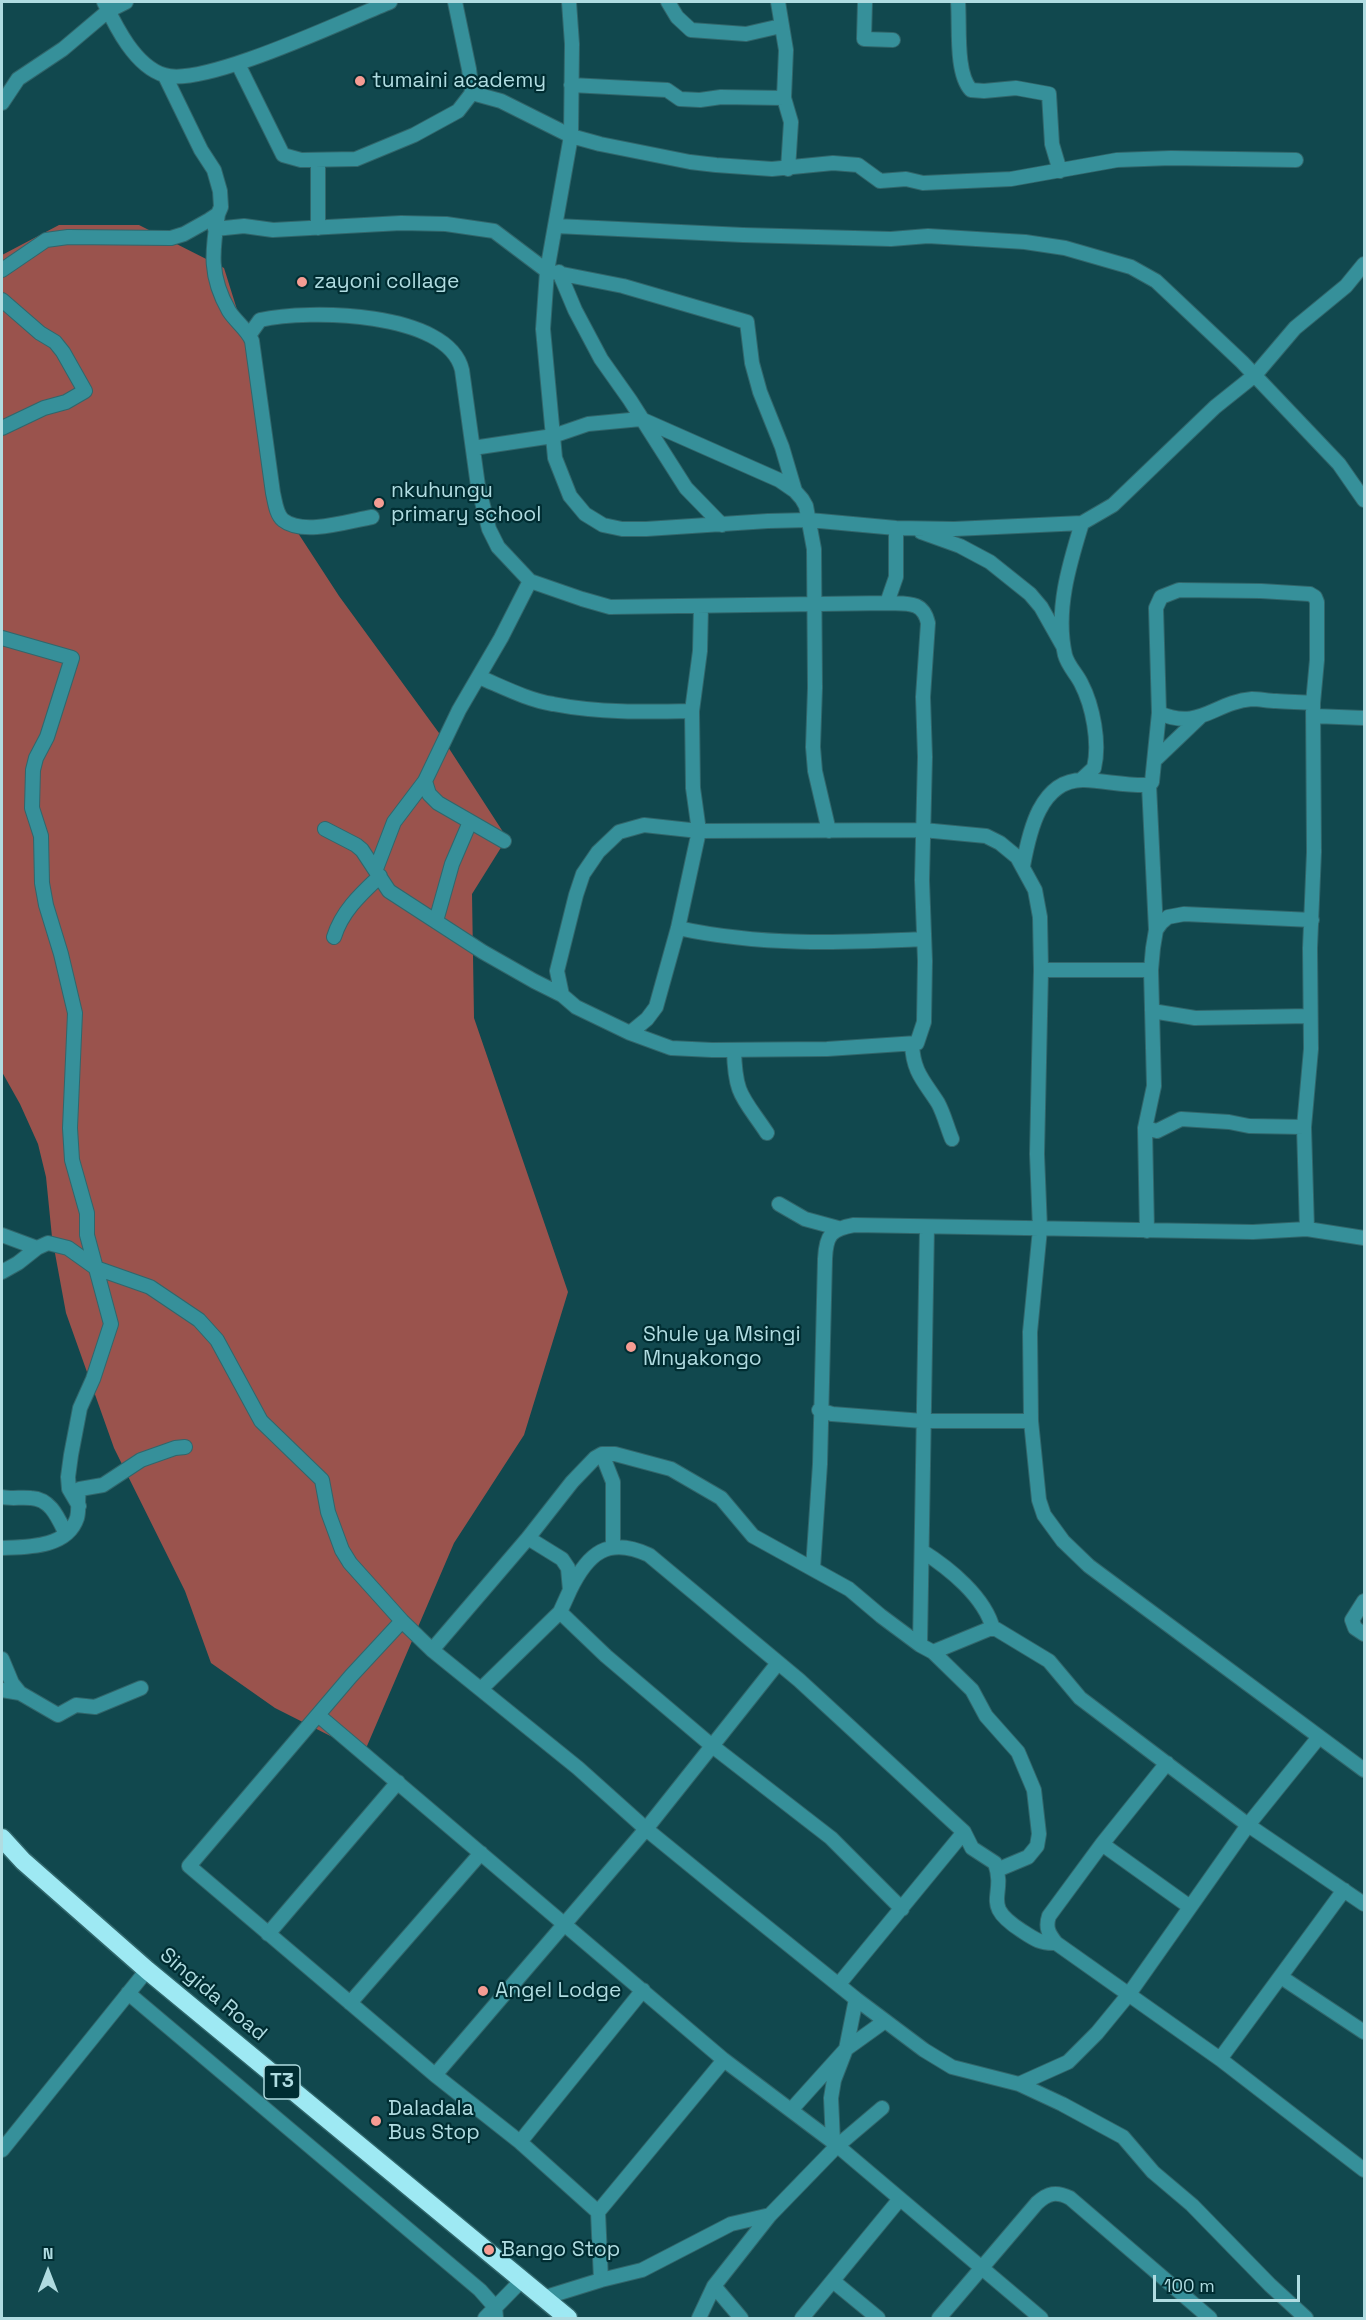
<!DOCTYPE html>
<style>
body{margin:0}
#map{position:relative;width:1366px;height:2320px;overflow:hidden;background:#11484e;font-family:"Space Grotesk",sans-serif}
canvas{display:block}
.frame{position:absolute;inset:0;border:3px solid #b0dce1;pointer-events:none}
.north{position:absolute;left:18px;top:2242px;width:60px;height:60px;-webkit-text-stroke:4px #002d32;paint-order:stroke;rotate:0deg;font-size:16px;font-weight:700;line-height:24px;text-align:center;color:#b0dce1}
.north::after{content:'';display:block;margin:auto;width:21px;height:27px;background:#b0dce1;clip-path:polygon(50% 0,100% 100%,50% 72%,0 100%)}
.scale{position:absolute;left:1153px;top:2275px;width:147px;height:27px;box-sizing:border-box;border:3px solid #b0dce1;border-top:0;padding-left:8px;font-size:18px;line-height:21px;white-space:nowrap;color:#b0dce1;-webkit-text-stroke:4px #002d32;paint-order:stroke}
</style>
<div id="map">
<canvas width="1366" height="2320"></canvas>
<div class="frame"></div>
<div class="north">N</div>
<div class="scale">100 m</div>
</div>
<script>
const ctx = document.querySelector('canvas').getContext('2d');
ctx.lineJoin = 'round';
function fillPath(path, color) {
  ctx.fillStyle = color;
  ctx.fill(path, 'evenodd');
}
function strokePath(path, color, width, dash) {
  ctx.strokeStyle = color;
  ctx.lineWidth = width;
  ctx.lineCap = dash ? 'butt' : 'round';
  ctx.setLineDash(dash || []);
  ctx.stroke(path);
}
function write(font, color, halo, rows, align = 'center') {
  ctx.font = font + ' "Space Grotesk",sans-serif';
  ctx.lineWidth = 4.5;
  ctx.setLineDash([]);
  ctx.textBaseline = 'middle';
  ctx.strokeStyle = halo;
  ctx.fillStyle = color;
  for (const [text, x, y, turn = 0] of rows) {
    ctx.save();
    ctx.translate(x, y);
    ctx.rotate((+turn || 0) * Math.PI / 180);
    ctx.textAlign = isNaN(turn) ? turn : align;
    if (halo) ctx.strokeText(text, 0, 0);
    ctx.fillText(text, 0, 0);
    ctx.restore();
  }
}
fillPath(new Path2D(`
 M59,225h80l85,43 36,115 12,110 67,103 100,137 68,105 -35,56 2,124 94,274 -44,143 -70,108 -90,210 -89,-45 -64,-45 -26,-72 -71,-143 -48,-135 -14,-76 -6,-60 -8,-33 -18,-40 -18,-32v-817z`), '#9a534d');
const minor = new Path2D(`
 M104,2c12,25 31,64 60,73 39,13 183,-56 226,-73
 M569,2l3,42 -1,92 -24,135 -4,58 12,129 15,38 15,18 18,11 19,4h24l122,-8 41,-1 87,8 58,1 128,-6 31,-18 102,-98 40,-32 40,-47 51,-42 18,-22
 M668,2l9,15 14,13 55,4 35,-8
 M778,2l8,48 -2,48
 M865,2l-1,37 29,1
 M958,2c2,23 -3,71 13,88l13,1 32,-3 33,6 3,50 8,27
 M238,64l45,91 18,5 55,-1 58,-24 44,-24 14,-18 -3,-24 -14,-67
 M571,85l96,5 13,9 20,1 21,-3 63,1 7,24 -3,47
 M472,93l29,8 70,35 29,8 90,18 26,3 56,4 61,-6 25,2 22,16 26,-2 17,4 88,-4 106,-19 54,-2 125,2
 M2,103l16,-24 45,-30 45,-38 18,-9
 M218,214c-6,38 -9,62 11,97 7,11 19,19 23,30l21,152c2,8 3,21 10,27 20,16 66,1 89,-3
 M556,226l187,9 148,4 37,-3 97,6 40,6 66,19 25,14 86,81 97,102 25,36
 M318,228v-68
 M215,229l29,-3 29,4 128,-7 45,1 48,7 53,40 76,15 124,36 5,41 8,29 22,55 13,44
 M2,270l44,-30 22,-3 103,1 13,-4 25,-14 9,-6 3,-7 -1,-16 -6,-21 -13,-20 -36,-74
 M559,272l16,38 26,49 29,41 56,88 36,37
 M2,300l38,33 15,9 8,10 22,39 -19,11 -22,6 -42,20
 M250,334l10,-14c48,-11 188,-9 202,50l16,116 11,43 9,18 32,34 52,18 28,8 277,-4c19,1 36,-3 41,20l-5,74 2,60 -3,123 3,81 -1,61 -7,21 -90,6 -115,1 -41,-2 -41,-15 -54,-26 -14,-12 -5,-24 19,-76 7,-21 15,-22 21,-20 25,-7 55,6 224,-1 63,6 14,7 17,14 18,33 5,27 1,53 -4,184 3,75 -10,103 1,89 8,79 5,15 19,26 26,25 275,204
 M473,448l80,-12 35,-12 53,-5 138,61 16,11 7,8 4,7 8,43 1,139 -2,59 2,24 14,60
 M921,532l39,14 30,16 40,32 11,13 22,39
 M887,603l9,-26v-49
 M2,638l70,20 -25,79 -11,21 -3,12 -1,38 9,28 1,47 4,22 15,49 14,59 -5,115 2,32 15,53v22l24,89 -18,55 -13,29 -9,47 -3,22 1,12 10,17
 M479,677c24,10 49,23 74,27 46,9 93,8 139,7
 M1159,713c41,18 55,-11 93,-14 8,0 16,2 24,2 12,1 25,1 37,2
 M1314,716l50,2
 M1155,760l45,-43
 M1081,780l13,-12c6,-25 -1,-62 -13,-85 -5,-10 -13,-17 -16,-28 -10,-44 4,-90 17,-132
 M1149,785l7,145
 M325,829l31,16 6,5 27,41 94,61 51,29 28,14
 M504,841l-66,-38 -9,-9 -4,-13 34,-71 42,-72 29,-57
 M1023,866c6,-33 17,-87 61,-86 22,1 43,6 65,5l3,-3 7,-69 -3,-105 5,-11 18,-7 82,1 49,3 5,3 2,5v58l-4,43 1,149 -4,96 1,101 -7,78 3,102
 M376,869l18,-47 31,-41
 M436,921l16,-57 18,-42
 M678,928c82,18 163,15 246,11
 M334,937c8,-26 27,-43 46,-61
 M1041,970h110
 M1152,1011l43,7 115,-2
 M630,1033l17,-14 9,-12 22,-79 21,-97 -6,-43 -1,-77 8,-60 1,-45
 M912,1044c1,28 12,37 26,59 6,11 9,24 14,36
 M734,1050c1,46 9,47 33,83
 M1145,1128l12,3 24,-12 48,3 20,4 55,1
 M779,1204l26,15 33,9
 M1147,1231l-2,-103 9,-42 -3,-116 2,-22 3,-18 5,-7 7,-6 16,-3 128,6
 M2,1235l35,13 11,-5 20,5 28,20 54,19 49,33 18,20 44,81 61,59 6,32 14,38 8,13 52,58 30,29 146,118 68,61 87,71 123,99 68,51 28,17 67,17 49,-22 29,-29 32,-39 119,-169 71,-88
 M2,1272l16,-9 19,-15
 M819,1410l13,4 91,7h108
 M602,1454l11,28v64
 M2,1497c9,2 19,0 29,1 20,1 27,20 35,36
 M2,1548c25,-1 65,0 75,-30 3,-10 -1,-20 3,-29l23,-4 38,-25 34,-12 10,-1
 M922,1551c27,17 63,46 71,78
 M813,1568l7,-104 5,-205c1,-24 6,-30 29,-34l399,7 54,-3 57,9
 M570,1590c18,-37 38,-54 79,-35l150,125 165,152 8,16 23,15c12,35 -16,40 27,68 12,8 19,13 34,12
 M1364,1601l-12,19 3,8 9,6
 M560,1612l46,44 105,89 120,93 71,71
 M402,1621l-51,55 -162,190 246,209 85,67 78,70
 M920,1645l7,-418
 M432,1650l96,-112 44,-56 23,-24 7,-4h13l56,15 50,29 32,38 96,53 32,27 39,29 13,7 39,38 14,26 32,36 16,38 5,44 -2,12 -9,11 -31,13
 M933,1652l56,-23h7l53,32 31,37 168,127 116,79
 M2,1659l10,24 8,10
 M481,1689l79,-77 10,-22 -2,-22 -6,-9 -34,-21
 M2,1690l18,3 38,22 18,-10 19,2 46,-19
 M318,1715l406,345 109,82 208,176
 M1167,1763l-65,81 -53,72c-4,12 0,18 7,27l164,116 144,111
 M1102,1844l88,63
 M268,1934l130,-152
 M1281,1977l83,55
 M839,1984l125,-152
 M128,1993l352,297 15,17 1,11
 M350,2003l131,-150
 M1220,2059l124,-169
 M435,2075l211,-246 132,-166
 M1019,2084l43,20 61,33 30,35 39,33 78,80 36,33
 M791,2110l55,-61 39,-28
 M520,2142l123,-152
 M833,2142l-2,-44 3,-18 12,-31 10,-50
 M2,2150l145,-180
 M601,2280l-3,-68 126,-152
 M833,2281l45,37
 M714,2286l27,32
 M543,2298l58,-18 41,-10 89,-46 39,-9 66,-68 46,-39
 M485,2318l37,-38
 M699,2318l15,-32 56,-71
 M802,2318l97,-118
 M939,2318l98,-115c11,-10 19,-12 33,-5l140,120`);
const highway = new Path2D(`
 M2,1838l21,23 124,109 421,348`);
strokePath(minor, '#31666b', 16);
strokePath(highway, '#31666b', 21);
strokePath(minor, '#36909a', 14);
strokePath(highway, '#9ee9f3', 18);
for (const [x, y, r, color] of [
 [360,81,6,"#f59c93"],
 [302,282,6,"#f59c93"],
 [379,503,6,"#f59c93"],
 [631,1347,6,"#f59c93"],
 [483,1991,6,"#f59c93"],
 [376,2121,6,"#f59c93"],
 [489,2250,6,"#f59c93"]
]) {
  const dot = new Path2D();
  dot.arc(x, y, r, 0, 2 * Math.PI);
  ctx.fillStyle = color;
  ctx.fill(dot);
  strokePath(dot, '#002d32', 2);
}
for (const [x, y, w] of [
 [282,2082,36]
]) {
  const box = new Path2D();
  box.roundRect(x - w / 2, y - 17, w, 34, 4.5);
  ctx.fillStyle = '#002d32';
  ctx.fill(box);
  strokePath(box, '#b0dce1', 1.5);
}
write('bold 20px', '#b0dce1', null, [
 ["T3",282,2082]
]);
write('21px', '#b0dce1', '#002d32', [
 ["tumaini academy",372,81],
 ["zayoni collage",314,282],
 ["nkuhungu",391,491],
 ["primary school",391,515],
 ["Shule ya Msingi",643,1335],
 ["Mnyakongo",643,1359],
 ["Angel Lodge",495,1991],
 ["Daladala",388,2109],
 ["Bus Stop",388,2133],
 ["Bango Stop",501,2250]
], 'left');
write('21px', '#b0dce1', '#002d32', [
 ["Singida Road",213,1995,40]
]);
</script>
